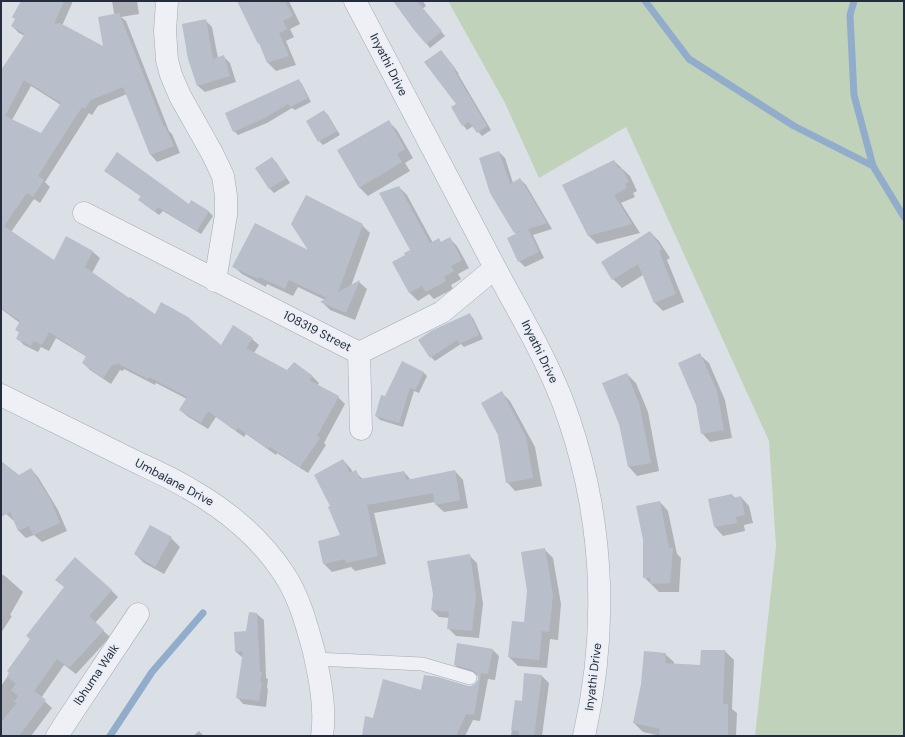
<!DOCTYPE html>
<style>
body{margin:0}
#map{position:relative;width:905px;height:737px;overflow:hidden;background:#dbe0e7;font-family:"DM Sans",sans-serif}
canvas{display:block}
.frame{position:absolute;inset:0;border:2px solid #242d3e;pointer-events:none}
</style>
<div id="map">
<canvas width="905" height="737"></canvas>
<div class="frame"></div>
</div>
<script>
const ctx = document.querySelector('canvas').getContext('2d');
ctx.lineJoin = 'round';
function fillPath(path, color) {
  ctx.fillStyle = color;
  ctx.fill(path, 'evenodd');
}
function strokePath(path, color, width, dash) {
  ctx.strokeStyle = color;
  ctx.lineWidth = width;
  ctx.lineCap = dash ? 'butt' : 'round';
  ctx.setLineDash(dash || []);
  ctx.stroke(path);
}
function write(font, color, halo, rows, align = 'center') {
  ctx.font = font + ' "DM Sans",sans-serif';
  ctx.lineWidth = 3.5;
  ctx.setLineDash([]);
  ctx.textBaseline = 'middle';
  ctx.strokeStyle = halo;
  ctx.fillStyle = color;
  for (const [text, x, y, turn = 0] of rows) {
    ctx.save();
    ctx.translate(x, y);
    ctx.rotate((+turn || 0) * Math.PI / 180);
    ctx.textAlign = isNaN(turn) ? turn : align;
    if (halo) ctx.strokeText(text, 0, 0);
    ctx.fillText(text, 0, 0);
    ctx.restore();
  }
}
fillPath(new Path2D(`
 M448,1h456v735h-149l21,-190 -7,-105 -143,-314 -87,51 -34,-75z`), '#c1d2bb');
fillPath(new Path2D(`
 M38,1h35l-11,25 42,22 12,-33 -2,-2 -2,-12h25l2,13 -18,3 5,4 43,110 3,3 8,19 -23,9 -6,-7 -24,-61 -29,12 -6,9 -3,-2 -44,69 5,5 -10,16 -6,-4 -23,33 43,30 13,-24 26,14 7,6 -8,15 63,43 66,30 31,-7 7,6 -5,8 34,19 24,4 7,7 -2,3 21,11 7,7 -21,39 2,2 -18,28 -31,-20 -1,2 -30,-21 -2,3 -28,-20 -8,12 -21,-13 -7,-6 7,-11 -31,-16 -1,2 -31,-16 -1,2 -3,-1 -9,14 -21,-14 -7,-7 4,-6 -31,-19 -7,13 -8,-4 -3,5 -14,-7 -7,-7 3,-5 -4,-3 4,-7 -19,-14v-236l24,-37 -6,-3 -7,-7zM31,86l30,19 -20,30 -29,-15z
 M238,1h51l11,23 -10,5 4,8 -8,4 10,24 -20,6 -8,-8 -7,-17 -2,-3z
 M394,1h29l3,5 -4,3 23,27 -15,12 -15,-19z
 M205,20l7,7 6,31 5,-2 7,7 6,19 -31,10 -7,-6z
 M441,51l18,23h-1l33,56 -9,6 -9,-10 -6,4 -4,-5z
 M298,80l4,4 9,18 -16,8 -3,-2 -25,15 -29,12 -4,-4z
 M324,111l4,4 12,20 -17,10 -4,-4z
 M388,121l9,9 16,28 -8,5 5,8 -42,25 -9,-9z
 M499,152l6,6 8,25 7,-4 6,6 26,44 -19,6 11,23 -19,9 -6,-6 -2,-27 -2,-2z
 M272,158l4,4 14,21 -16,10 -4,-4 -14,-21z
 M614,161l16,15 7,15 -4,2 2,4 -14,6 19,30 -43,11 -8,-8z
 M106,171l83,35 3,-4 17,10 4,4 -12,18 -38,-23 -4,4 -15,-11 -2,-7 -32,-22z
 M399,187l8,8 26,48 8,-1 8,-4 8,8 12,22 -11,6 3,5 -10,6 2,4 -19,10 -5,-5 -11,7 -8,-8 -4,-37 5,-6z
 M362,225l8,8 -19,53 8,-4 8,7 -12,31 -25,-10 -8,-8 3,-2 -27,-13 -5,9 -26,-12 -1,3 -24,-13 -9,-8 78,-14z
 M650,232l9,9 11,17 -3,2 17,42 -21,9 -9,-9 -11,-27 -21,13 -9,-9z
 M469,314l4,4 10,21 -19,8 -3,-3 -26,17 -4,-4z
 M700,355l9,8 16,37 7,38 -22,4 -8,-9z
 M423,372l4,4 -8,17 -5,-2 -11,36 -23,-7 -4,-4 9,-19z
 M627,374l9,9 12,29 11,59 -22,5 -8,-9 -9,-44z
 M502,393l8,8 25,46 7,39 -27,5 -8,-9z
 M343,460l8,9 2,4 2,-1 9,8 40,-8 7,8 44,-9 8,9 5,28 -24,4 -9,-8v-2l-61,11 12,51 -31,7 -4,-4 -19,5 -8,-8 18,-28 -10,-30z
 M1,463l18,14 12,-8 7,8 20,33 9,21 -25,11 -8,-7 -8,3 -7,-7 -5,-10 -8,-7 -4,-8 -1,2z
 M732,495l3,3 6,-1 8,9 4,17 -9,2 1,6 -22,5 -8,-9 -5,-27z
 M660,502l8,9 9,43 4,4 -2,34h-20l-15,-15z
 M151,527l20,11 9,9 -16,27 -20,-11 -9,-9z
 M545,550l8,8 8,46 -3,36 -8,-1 -3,29 -29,-2 -9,-9 16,-34z
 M470,556l7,7 6,41 -4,34 -23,-2 -8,-8 1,-10 -10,-1 -7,-7z
 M1,574l4,2 18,16 -13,23 2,1 -11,17z
 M111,590l7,7 -23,26 15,14 -34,37 -12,-9 -23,33 11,10 -21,28h-10l-12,-13 -8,6v-43l9,-13z
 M257,614l7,6 2,58 2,1 -1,9 1,1 -2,18 -23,-3 -6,-7 6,-39 -7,-6z
 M493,650l6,6 -4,24 -7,-1 -8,42 -7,-1 -8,16h-102l10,-17 49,-28 51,-4 4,-3 2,-4v-4l-18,-5 -6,-6z
 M701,651h24l9,9 -2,49 5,4 -1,23h-75l-18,-4 -9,-9 31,-69 9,8v2l27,2z
 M525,674l17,2 7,7 -7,53h-31l5,-35 7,1z
 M199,731l5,5h-11z`), '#0003');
strokePath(new Path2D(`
 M645,1l44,58 105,67 79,40
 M854,1l-4,14 4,80 19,71 31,51
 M110,736l42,-64 51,-59`), '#92adcb', 7);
fillPath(new Path2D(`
 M21,1h43l-10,23 6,-1 43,23 -5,-29 21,-4 45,114 1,-1 9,20 -24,9 -27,-68 -32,13 -6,9 -3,-2 -44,69 6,4 -11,17 -6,-4 -23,33 50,34 12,-24 27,15 -8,16 44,31 1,-1 25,17 6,-12 27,15 33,28 12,-20 20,13 -7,10 41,22 7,-8 19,14 -4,4 30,16 -22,40 3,2 -20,29 -30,-20 -2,2 -30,-21 -2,3 -28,-20 -7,12 -22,-13 8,-13 -38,-20 -1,2 -31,-16 -1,2 -3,-1 -10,14 -21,-15 4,-7 -37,-24 -7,13 -8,-4 -3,5 -15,-7 3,-7 -4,-2 5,-9 -19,-13v-238l24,-36 -14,-8 4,-7 -3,-2zM24,80l37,23 -20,30 -36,-17z
 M237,1h48l8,15 -10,5 4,8 -8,4 10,23 -22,7 -8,-20 -1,1z
 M393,1h24l25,30 -16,13 -12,-14z
 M206,19l7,40 11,-4 6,21 -33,10 -9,-27 -6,-35z
 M441,50l15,19 -2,1 33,56 -10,7 -8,-11 -7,4 -11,-19 5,-3 -32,-42z
 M299,79l9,19 -18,9 -2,-3 -25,15 -30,13 -8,-19z
 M324,110l13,21 -19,11 -12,-21z
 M389,120l16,29 -8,5 5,8 -43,26 -22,-38z
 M499,151l11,33 10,-6 27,45 -19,6 11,23 -21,10 -11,-24 16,-8 -9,3 -24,-40 -11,-35z
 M117,152l72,52 2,-4 18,11 -12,20 -39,-24 -3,5 -17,-12 3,-4 -37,-25z
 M272,157l14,21 -17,11 -14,-21z
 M614,160l4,8 3,-1 8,15 -4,2 2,4 -13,7 18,29 -44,12 -26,-51z
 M399,186l31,57 9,-5 2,4 9,-5 12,23 -11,6 3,5 -10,6 2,4 -20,11 -4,-6 -13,7 -17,-31 13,-7 -1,-2 6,-3 -31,-57z
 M306,195l57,29 -25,68 22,-12 -14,33 -26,-11 7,-4 -38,-18 -4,9 -26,-12 -1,2 -26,-12 23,-44 53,27 -17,-26z
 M650,231l12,18 -3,2 17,43 -22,9 -16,-39 -26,16 -11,-18z
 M470,313l9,22 -20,9 -2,-4 -27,18 -12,-18 13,-9z
 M700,353l17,38 7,39 -23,4 -5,-29 -18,-42z
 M402,361l22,11 -9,18 -5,-2 -11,35 -24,-7 6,-21 4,1z
 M627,373l12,30 12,60 -23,4 -9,-43 -17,-41z
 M502,391l24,46 7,41 -27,5 -8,-48 -17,-32z
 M343,459l7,14 6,-3 4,9 44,-8 2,9 49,-10 5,30 -25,5 -2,-12 -66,12 11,51 -32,7 -1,-4 -22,5 -5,-23 22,-6 -12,-28 2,-1 -16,-31z
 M1,461l18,14 12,-7 20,33 9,22 -27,12 -4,-9 -11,5 -8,-19 -9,5z
 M732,494l1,4 8,-2 4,19 -9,2 1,6 -23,4 -6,-28z
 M660,501l9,47h4l-3,35 -20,1v-6h-7v-38l-7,-34z
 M150,525l22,12 -17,30 -21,-13z
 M545,548l8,47 -4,37 -7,-1 -3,29 -31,-3 4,-36 12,1 3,-31 -6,-39z
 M470,554l6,42 -4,35 -25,-2 2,-17 -18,-2 2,-16 -6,-33z
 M75,557l37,33 -23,26 15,14 -35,38 -12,-9 -23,32 12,9 -27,36h-18v-14l16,-19 -3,-1 4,-6 -7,-6 5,-6 -9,-8 2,-3 -2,-2 23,-32 -4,-3 38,-49 -9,-7z
 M249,612l8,1 3,59h2l-2,10h2l-3,19 -23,-3 7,-47 -8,1 -1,-20 12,-1z
 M457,643l36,6 -5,25 -7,-1 -7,42 -8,-1 -10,22h-94l3,-20 8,2 10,-39 38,11 3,-15 14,2 30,9h4l4,-3 2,-3v-4l-3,-4 -3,-2 -18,-5z
 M701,650h24l-2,54h5v32h-69l1,-7 -27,-6 8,-39 3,-33 22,2 -1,10 35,2z
 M524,673l18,2 -8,61h-15v-5l-8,-1 4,-30 7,1z`), '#b8beca');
const lane = new Path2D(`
 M315,659l107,5 48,14`);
const street = new Path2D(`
 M167,1l-2,30 2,29 4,15 9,21 32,57 11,23 3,20v19l-11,66
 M355,1c38,73 76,146 115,219 12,23 24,46 37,70 20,36 40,72 55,110 41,108 48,223 22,336
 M84,213l275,140 83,-41 53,-44
 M359,353l2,76
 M1,395c42,21 83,41 125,62 20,10 42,19 62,31 37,21 72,49 96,86 15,22 23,52 30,78 6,27 12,56 8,84
 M57,736l11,-17 70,-105`);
strokePath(lane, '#a4aab4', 14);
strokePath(street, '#a4aab4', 23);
strokePath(lane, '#eef0f5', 13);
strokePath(street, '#eef0f5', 22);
write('12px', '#242d3e', '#eaeef5', [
 ["Inyathi Drive",388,65,63],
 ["108319 Street",317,332,27],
 ["Inyathi Drive",539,352,64],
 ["Umbalane Drive",174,483,28],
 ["Ibhuma Walk",97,675,-56],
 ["Inyathi Drive",594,677,-83]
]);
</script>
